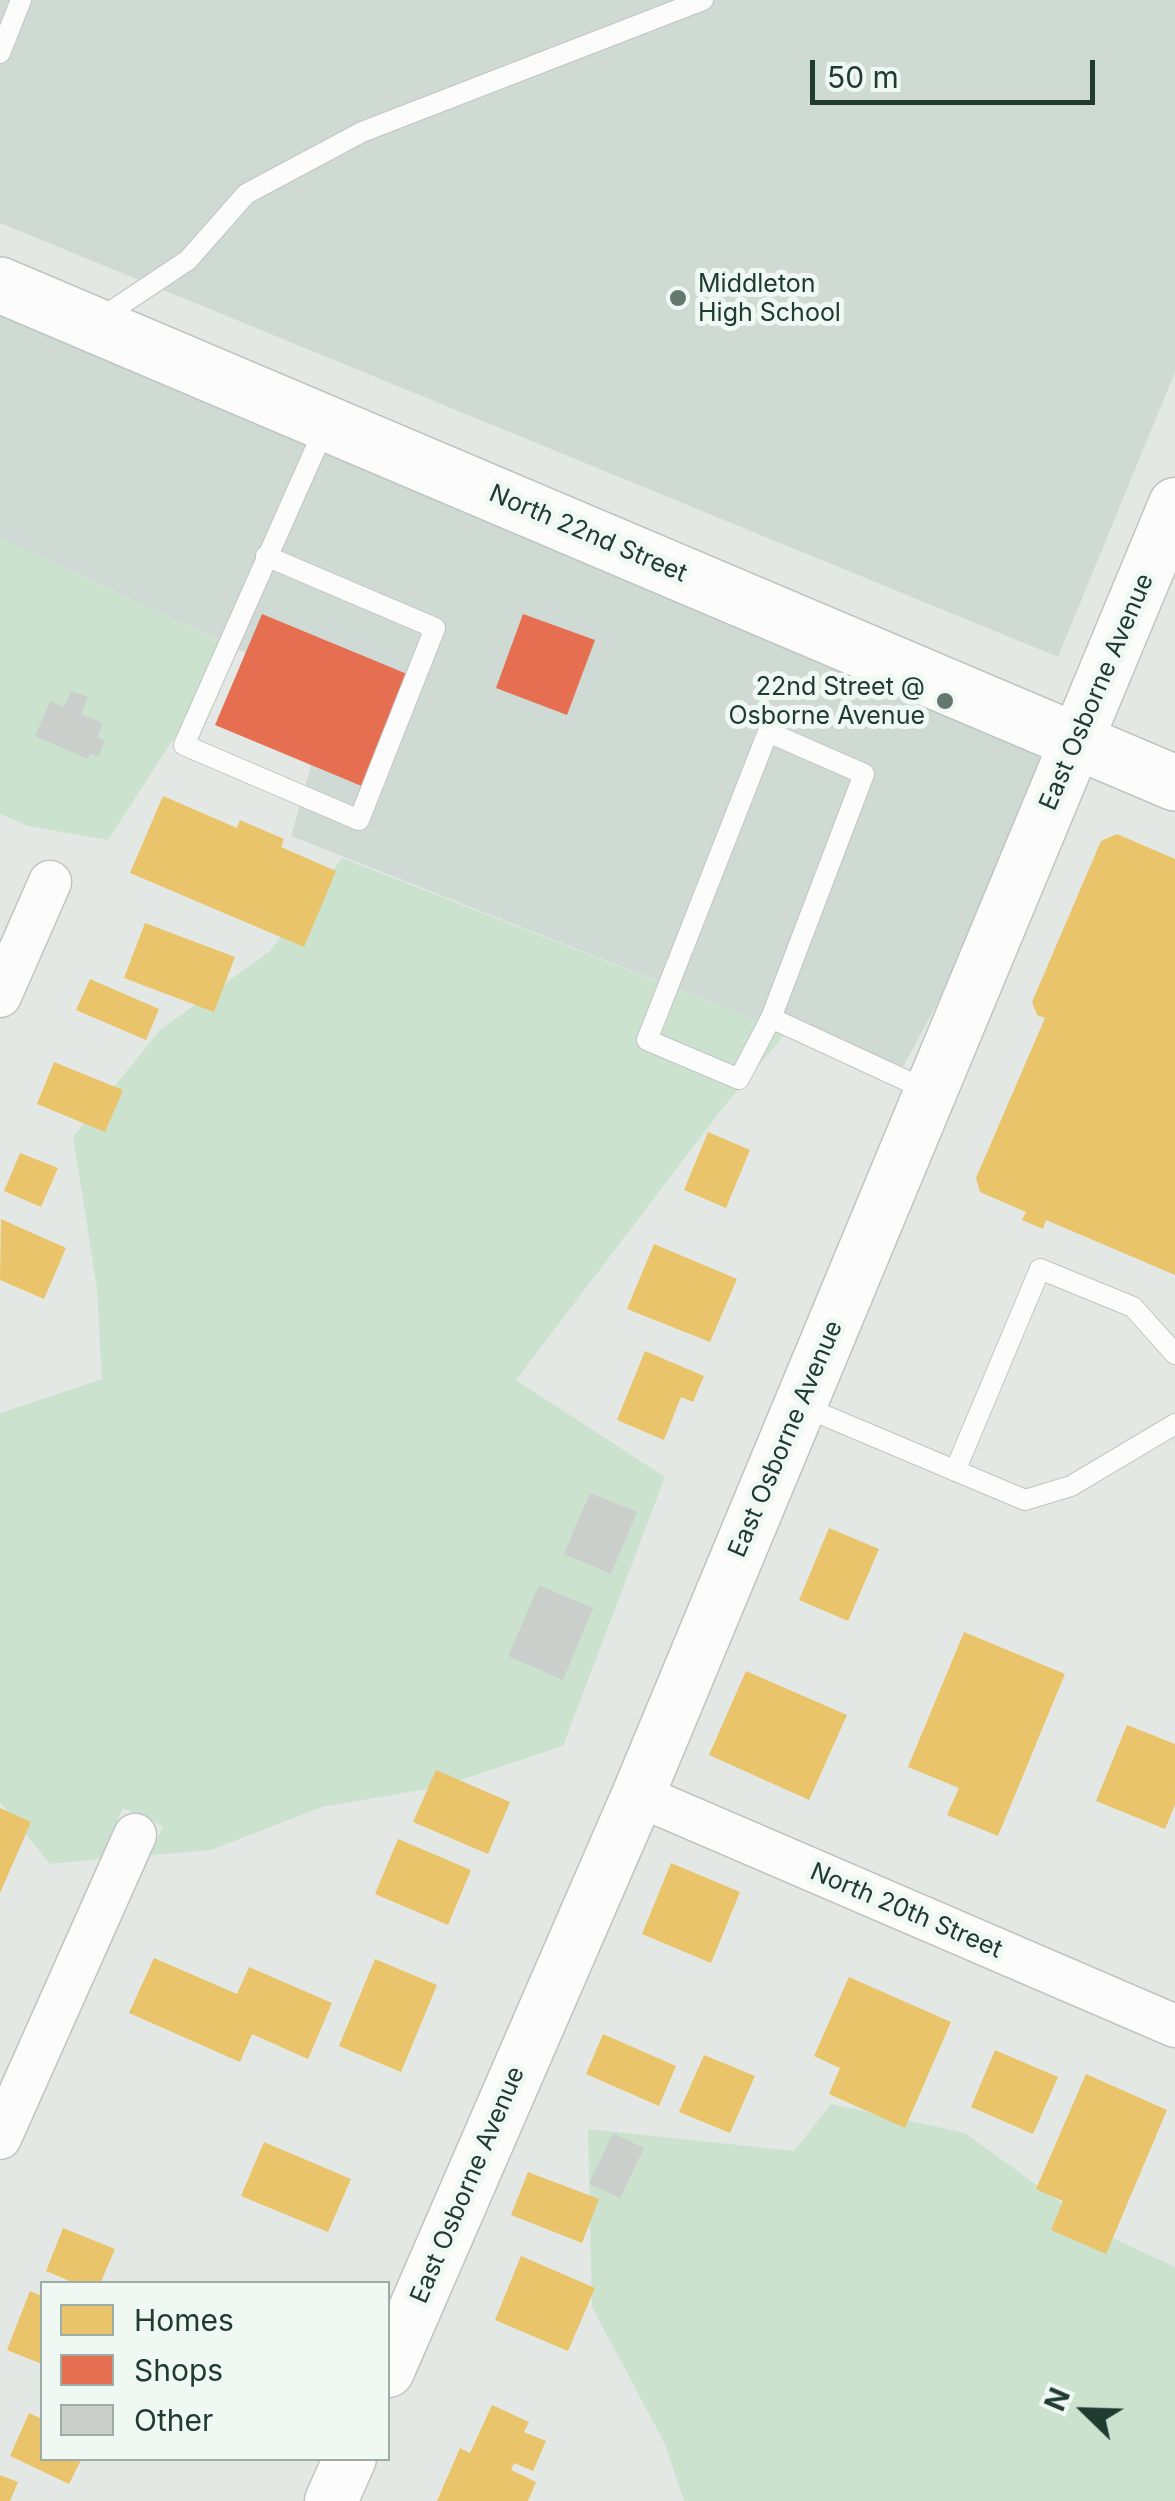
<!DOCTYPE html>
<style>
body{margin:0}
#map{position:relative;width:1175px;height:2501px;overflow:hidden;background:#e3e8e5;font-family:Inter,sans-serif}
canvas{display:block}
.legend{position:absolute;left:40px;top:2281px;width:350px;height:180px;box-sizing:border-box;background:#f0f8f3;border:2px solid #9daca5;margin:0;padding:12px 18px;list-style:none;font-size:30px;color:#203b30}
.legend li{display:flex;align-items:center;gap:20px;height:50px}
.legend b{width:50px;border:2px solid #9daca5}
.north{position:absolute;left:1035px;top:2361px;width:100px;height:100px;-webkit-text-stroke:8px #f0f8f3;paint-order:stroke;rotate:293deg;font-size:28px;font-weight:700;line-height:40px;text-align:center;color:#203b30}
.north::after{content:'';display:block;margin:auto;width:35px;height:45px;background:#203b30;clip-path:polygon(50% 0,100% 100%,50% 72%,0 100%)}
.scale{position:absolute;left:810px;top:60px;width:285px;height:45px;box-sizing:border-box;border:5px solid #203b30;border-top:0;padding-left:12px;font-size:30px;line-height:35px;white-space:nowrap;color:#203b30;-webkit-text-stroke:8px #f0f8f3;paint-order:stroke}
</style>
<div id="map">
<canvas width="1175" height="2501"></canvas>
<ul class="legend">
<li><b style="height:28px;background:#e9c46a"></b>Homes</li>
<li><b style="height:28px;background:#e76f51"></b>Shops</li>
<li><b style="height:28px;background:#cacfcc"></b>Other</li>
</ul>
<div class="north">N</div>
<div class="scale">50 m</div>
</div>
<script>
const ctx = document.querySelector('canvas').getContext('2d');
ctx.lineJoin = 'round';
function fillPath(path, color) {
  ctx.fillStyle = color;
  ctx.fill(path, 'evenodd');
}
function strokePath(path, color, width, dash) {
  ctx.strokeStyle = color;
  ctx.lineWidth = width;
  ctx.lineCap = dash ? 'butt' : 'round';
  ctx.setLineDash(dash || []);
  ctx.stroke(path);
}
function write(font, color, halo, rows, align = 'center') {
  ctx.font = font + ' Inter,sans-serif';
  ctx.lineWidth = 10;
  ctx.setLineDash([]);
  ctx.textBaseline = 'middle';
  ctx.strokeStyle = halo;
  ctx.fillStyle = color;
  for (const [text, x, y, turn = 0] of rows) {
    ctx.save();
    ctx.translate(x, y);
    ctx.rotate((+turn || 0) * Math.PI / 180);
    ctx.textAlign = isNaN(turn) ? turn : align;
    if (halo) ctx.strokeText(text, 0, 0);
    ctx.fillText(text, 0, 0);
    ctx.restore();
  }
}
fillPath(new Path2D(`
 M0,0h1175v372l-117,285 -1058,-434z
 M0,307l1049,444 -86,205 -65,120 -607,-240 41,-143 -332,-155z`), '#d0dad4');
fillPath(new Path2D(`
 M0,538l233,109 -125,193 -80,-14 -28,-12z
 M342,858l445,174 -66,78 -205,270 149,97 -102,269 -120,40 -121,21 -111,43 -60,5 12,-29 -40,-18 -23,51 -50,5 -50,-62v-389l102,-34 -5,-91 -24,-151 87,-107 110,-79z
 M831,2104l134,29 139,101 71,33v234h-491l-19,-57 -73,-137 -4,-178 206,22z`), '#cbe2cf');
fillPath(new Path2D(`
 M163,796l74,32 3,-8 44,19 -3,8 55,24 -32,76 -174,-74z
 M1117,834l58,25v416l-129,-55 -3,9 -21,-9 4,-8 -46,-20 -4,-14 69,-160 -8,-3 -5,-13 69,-161z
 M145,923l90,34 -21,55 -90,-34z
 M90,979l69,30 -13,31 -70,-30z
 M54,1062l69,28 -18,42 -68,-28z
 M708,1132l42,18 -24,58 -42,-18z
 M20,1153l38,15 -17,39 -37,-16z
 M1,1219l65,29 -22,51 -44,-19z
 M654,1244l83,35 -27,63 -83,-33z
 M645,1351l59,25 -11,26 -12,-5 -17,43 -47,-20z
 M829,1528l50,21 -31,72 -49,-21z
 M964,1632l101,42 -67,162 -51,-21 12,-27 -51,-21z
 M746,1671l101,44 -38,85 -100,-45z
 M1127,1725l48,19v61l-10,24 -69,-28z
 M436,1770l74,32 -22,52 -75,-32z
 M0,1808l31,14 -31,71z
 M398,1839l73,31 -23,55 -73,-31z
 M671,1863l69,29 -29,71 -69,-29z
 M154,1958l83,36 12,-27 83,36 -24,56 -56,-25 -12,28 -111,-49z
 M375,1959l62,26 -36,87 -62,-26z
 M849,1977l102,45 -46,106 -76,-34 11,-26 -26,-12z
 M603,2034l73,32 -17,40 -73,-32z
 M995,2050l63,27 -25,57 -62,-27z
 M704,2055l51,21 -25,57 -51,-21z
 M1086,2074l81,36 -61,144 -55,-24 12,-29 -27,-12z
 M264,2142l87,37 -23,53 -87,-36z
 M528,2172l71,27 -17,44 -71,-28z
 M63,2228l52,21 -15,35h-23l-31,-13z
 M521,2256l74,32 -27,63 -73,-31z
 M30,2291l12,5v68l-35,-14z
 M492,2405l37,17 -5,10 22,9 -13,30 -19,-8 -3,7 25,12 -8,19h-91l23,-53 10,5z
 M29,2413l13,6v39h40l-13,26 -59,-28z
 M0,2475l18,7 -8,19h-10z`), '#e9c46a');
fillPath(new Path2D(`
 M262,614l150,62 -48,111 -149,-62z
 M523,614l72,26 -28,75 -71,-27z`), '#e76f51');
fillPath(new Path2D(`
 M71,691l17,6 -7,17 22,9 -6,14 8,4 -7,16 -8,-4 -2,6 -53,-23 15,-35 14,6z
 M590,1493l47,19 -26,62 -47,-20z
 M539,1585l54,23 -30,72 -55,-24z
 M613,2133l31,15 -24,50 -31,-14z`), '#cacfcc');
const service = new Path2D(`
 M0,53l21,-53
 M98,320l90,-60 58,-66 116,-62 341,-132
 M266,556l169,72 -76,192 -175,-75 142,-320
 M771,1018l-32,61 -92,-39 121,-308 96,42 -93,244 158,73
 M802,1406l223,94 46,-14 104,-62
 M955,1471l85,-202 93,38 42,47`);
const minor = new Path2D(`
 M0,996l50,-114
 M638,1795l537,231
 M0,2138l135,-303`);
const tertiary = new Path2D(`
 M388,2371l250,-576 537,-1291
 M331,2501l19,-43`);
const secondary = new Path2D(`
 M0,285l1175,498`);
strokePath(service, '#c0c5c2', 22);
strokePath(minor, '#c0c5c2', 45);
strokePath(tertiary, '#c0c5c2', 55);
strokePath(secondary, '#bec6c2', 58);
strokePath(service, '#fbfcfb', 20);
strokePath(minor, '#fbfcfb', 42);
strokePath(tertiary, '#fbfcfb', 52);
strokePath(secondary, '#fbfcfb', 55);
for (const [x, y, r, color] of [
 [678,298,10,"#64786f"],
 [945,701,10,"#64786f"]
]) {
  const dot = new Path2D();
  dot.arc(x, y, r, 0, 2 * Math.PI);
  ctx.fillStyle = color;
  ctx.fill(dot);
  strokePath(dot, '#f0f8f3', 4);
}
write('25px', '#203b30', '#f0f8f3', [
 ["Middleton",698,284],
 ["High School",698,313],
 ["22nd Street @",925,687,"right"],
 ["Osborne Avenue",925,716,"right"]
], 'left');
write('25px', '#203b30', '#f0f8f3', [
 ["North 22nd Street",588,534,23],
 ["East Osborne Avenue",1097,692,-67],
 ["East Osborne Avenue",786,1439,-67],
 ["North 20th Street",906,1911,23],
 ["East Osborne Avenue",468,2185,-67]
]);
</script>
